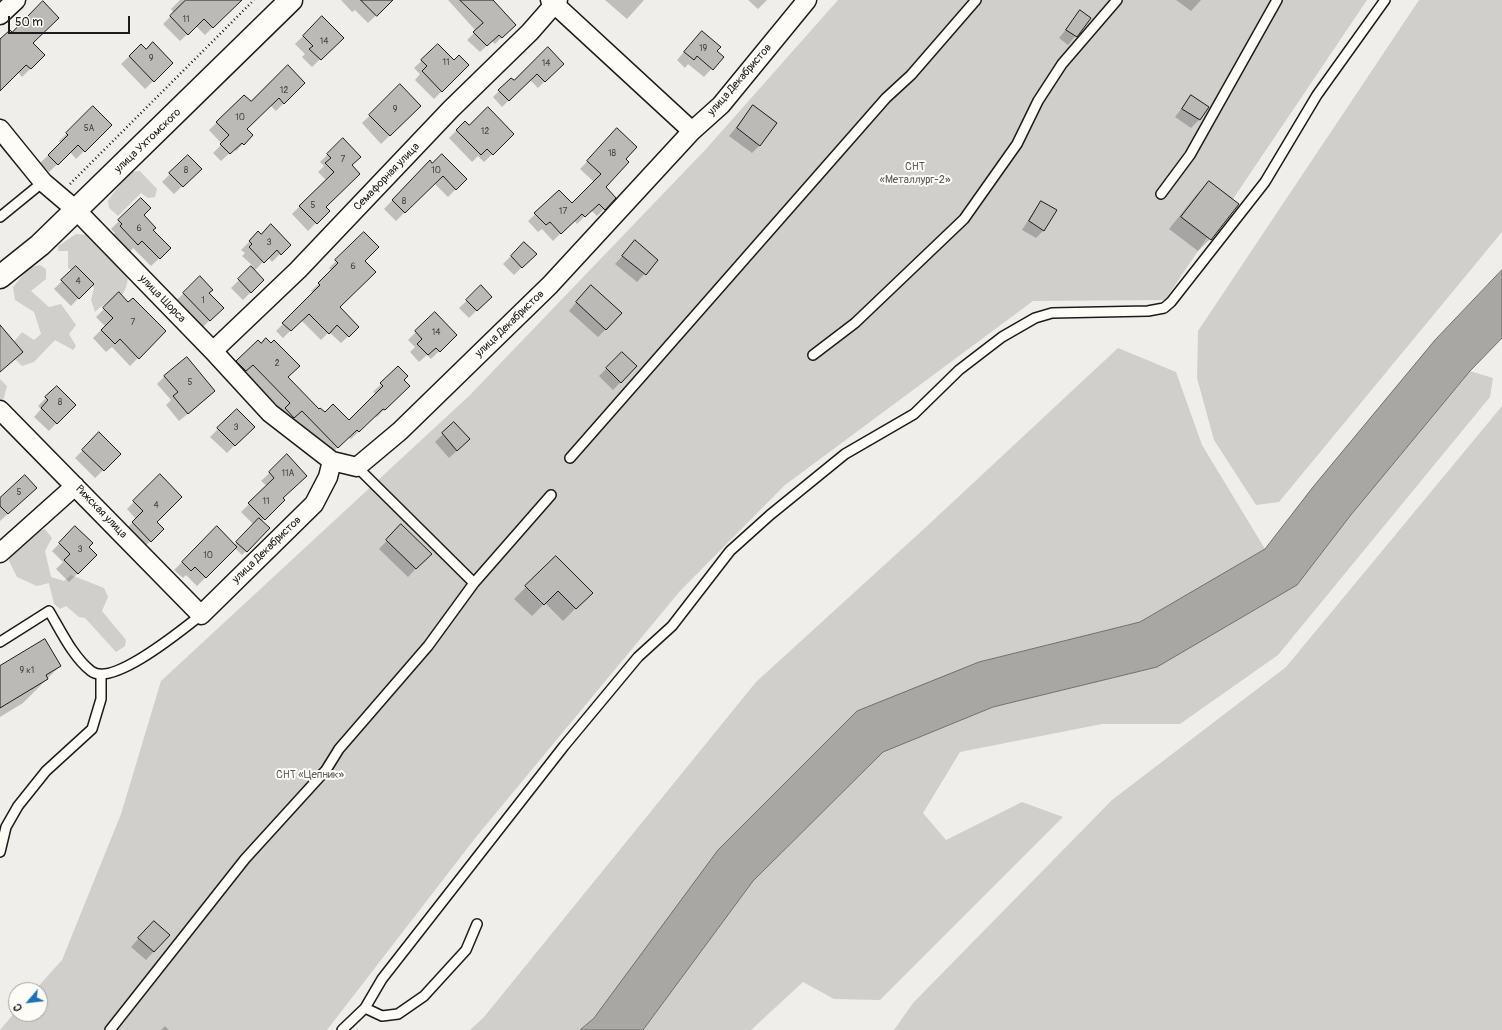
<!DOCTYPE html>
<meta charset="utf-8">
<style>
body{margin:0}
#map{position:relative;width:1502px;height:1030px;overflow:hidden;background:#f0eeea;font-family:Pangolin,sans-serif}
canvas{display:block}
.north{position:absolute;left:8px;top:982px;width:40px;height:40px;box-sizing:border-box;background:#fdfcf7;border:1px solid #a3a29f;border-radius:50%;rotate:242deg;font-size:11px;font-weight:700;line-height:16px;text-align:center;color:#1c1c1c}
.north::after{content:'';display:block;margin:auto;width:14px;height:18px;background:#1f6fb2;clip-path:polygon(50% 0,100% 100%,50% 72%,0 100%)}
.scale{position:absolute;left:8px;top:16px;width:122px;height:18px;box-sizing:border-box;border:2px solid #1c1c1c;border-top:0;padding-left:5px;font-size:12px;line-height:14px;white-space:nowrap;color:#1c1c1c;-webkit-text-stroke:3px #fdfcf7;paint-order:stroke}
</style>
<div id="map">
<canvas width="1502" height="1030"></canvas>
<div class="north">С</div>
<div class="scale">50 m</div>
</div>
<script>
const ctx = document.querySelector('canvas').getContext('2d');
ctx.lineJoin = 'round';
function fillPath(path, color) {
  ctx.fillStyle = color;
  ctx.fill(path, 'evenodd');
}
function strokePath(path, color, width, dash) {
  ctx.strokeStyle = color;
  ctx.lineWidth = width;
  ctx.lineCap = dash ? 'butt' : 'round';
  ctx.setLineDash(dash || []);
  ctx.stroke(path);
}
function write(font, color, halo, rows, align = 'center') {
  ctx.font = font + ' Pangolin,sans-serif';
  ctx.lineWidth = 4;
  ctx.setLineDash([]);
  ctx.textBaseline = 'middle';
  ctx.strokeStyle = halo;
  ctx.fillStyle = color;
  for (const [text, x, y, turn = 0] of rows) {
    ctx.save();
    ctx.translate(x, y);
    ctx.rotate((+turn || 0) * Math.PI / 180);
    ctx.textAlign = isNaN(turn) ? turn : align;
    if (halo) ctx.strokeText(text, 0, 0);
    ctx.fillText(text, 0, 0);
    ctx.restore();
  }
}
fillPath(new Path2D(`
 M838,0h529l-202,300 -132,1 -248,184 -105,106 -204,246 -149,193h-327l16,-19v3h24v-24h-5l27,-30 59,-146 40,-133 309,-286 236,-246z
 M1419,0h83v232l-223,270 -23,3 -42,-65 -17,-62 1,-47z
 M140,171l17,18 -2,8 -7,1 -7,-5 -23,23 -9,-8 -1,-8 22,-28z
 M76,234l15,1c9,8 28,23 34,32 6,10 1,25 -6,32 -8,6 -15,3 -24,13l-4,-12 3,-12 -9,-9 -17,-11v-17h-10v-5z
 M40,265l6,4v10l-15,12 18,16 12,-3 15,21 -7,9 7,12 -3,4 -18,-10 -21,22 -12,4 -9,-9 -2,-12 11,-13 12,8 7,-6 -7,-22 -19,-12 -2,-13 17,-20z
 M1118,348l58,24 26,73 63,104 -125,73 -161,40 -399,368h-110l14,-13 272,-335 170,-155z
 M1470,371l23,7 -3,19 -212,258 -98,69h-78l-142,28 -37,61 23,27 76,-38 41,15 -183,183 -46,-1 -31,-17 -52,48h-108l110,-149 130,-129 110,-45 164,-40 140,-82 53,-69z
 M0,379l7,7 -5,19h-2z
 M1502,406v624h-608l19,-27 199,-203 174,-133z
 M45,529l7,9 -7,13 6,26 13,4 7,-6 33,13 4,9 -6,14 24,29 -1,6 -9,6 -31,-34 -6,-1 -13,-11 -6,3 -6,-5 -5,-21 -12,3 -20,-9 -8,-16 3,-29 23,1z`), '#d0cfcc');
const water = new Path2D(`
 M1502,270v68l-32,33 -120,145 -53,69 -140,82 -164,40 -110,45 -130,129 -110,149h-63l14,-12 124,-168 139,-139 122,-49 161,-40 125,-73 48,-62 122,-147z`);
fillPath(water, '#a8a7a3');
strokePath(water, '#706f6d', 1);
fillPath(new Path2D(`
 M180,0h55l3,2 -33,33 -9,-9 -16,15 -17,-17 11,-11 -3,-4z
 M341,0h49l1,1 -23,22 -13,-13 -3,2z
 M448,0h46l-1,1 21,24 -19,19 -3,-3 -12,11 -13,-12 9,-9z
 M605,0h39l-17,19z
 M748,0h19l-9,9z
 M1176,0h25l-10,11z
 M1080,12l9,7 -21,26 -9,-7z
 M322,17l20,21 -30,29 -10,-10 3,-3 -10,-10z
 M694,40l28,17 -18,20 -16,-13 -3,4 -8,-8z
 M0,41l32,2 12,12 -22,22 -4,-5 -18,18z
 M141,45l5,6 26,12 -27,26 -24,-25z
 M438,45l16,16 14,4 -34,34 -19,-19 5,-6 -6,-6z
 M562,64l-24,24 -8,-8 -28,27 -9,-10 18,-18 3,3z
 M304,83l-28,28 -6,-6 -24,24 6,6 -16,16 -2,-2 -13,12 -8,-8 9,-9 -13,-14 35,-34 7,7z
 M400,86l20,20 -39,38 -19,-21z
 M1191,96l16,11 -8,13 -8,8 -16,-11z
 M753,107l7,38 -8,8 -23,-17z
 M93,108l17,17 -34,34 -6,-7 -21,20 -9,-9 21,-20 -2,-2z
 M465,122l4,5 44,7 -29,28 -6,-6 -6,6 -23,-24z
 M610,137l14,22 -20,28 11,11 -18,18 -6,-6 -14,14 -3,-4 -21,21 -11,-12 -4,3 -10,-11 31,-30 13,14 22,-23 -14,-13z
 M343,139l8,26 -26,42 3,4 -20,20 -16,-17 34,-34 -8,-8 6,-6 -4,-4z
 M188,156l12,13 -26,25 -12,-12z
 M432,164l34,15 -18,18 -14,-14 -38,38 -12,-12 38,-40z
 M1209,182l1,57 -12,12 -29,-22 28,-35z
 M141,199l1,16 10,15 18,18 -19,18 -18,-18 -3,4 -17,-17 2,-2 -4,-4z
 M1041,203l3,27 -8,8 -14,-8 12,-19z
 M258,233l3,2 28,10 -17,17 -4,-5 -14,14 9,9 -20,20 -12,-12 22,-22 -11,-10 3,-3 -4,-3z
 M364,234v27l-25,46 19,20 -17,16 -12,-11 -8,8 -20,-20 -18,18 -7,-7 38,-38 -3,-2 21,-20 -3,-3z
 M635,242l22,18 -20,22 -22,-18z
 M524,243l11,11 -21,21 -11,-11z
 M76,267l16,17 -21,22 -17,-17z
 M200,277l8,16 14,15 -20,20 -26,-27z
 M481,287l9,10 -21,21 -10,-10z
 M119,294l9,9 37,28 -35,35 -18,-19 -6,5 -13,-14 12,-12 -9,-9z
 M583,294l23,35 -8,8 -29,-26z
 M435,313l21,22 -25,24 -4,-4 -8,7 -9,-10 5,-5 -7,-7z
 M258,342l28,35 33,34 30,10 27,-27 -3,-2 25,-25 4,13 6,6 -31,31 -2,-1 -24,23 -3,-2 -18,18 -37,-37 -7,7 -8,-8 5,-6 -39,-39 -15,-3z
 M622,353l14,13 -23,24 -14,-14z
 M165,376l41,23 -27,22 -13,-16 5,-5 -14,-16z
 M57,387l17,18 -25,26 -15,-14 7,-8 -3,-3z
 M237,410l16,17 -26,26 -17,-16z
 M454,423l7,24 -12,11 -14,-16z
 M99,434l21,20 -25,24 -20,-20z
 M287,456l-5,42 1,2 -22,22 7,7 -26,26 -7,-7 -38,38 -11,-11 -3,3 -9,-8 43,-42 17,17 20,-20 -13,-13 26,-26 -6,-5z
 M160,476l-4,46 7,7 -20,19 -18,-18 11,-11 -9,-10z
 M28,496l-28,25v-22z
 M401,526l29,28 -22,23 -29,-28z
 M75,528l13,19 8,8 -27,27 -13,-13 7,-7 -11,-11z
 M556,557l35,36 -28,28 -18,-18 -13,13 -18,-17z
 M60,666l-37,37 -23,14v-49z
 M146,930l23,5 -23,25 -15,-13z
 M165,1026l4,4h-8z`), '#0003');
const building = new Path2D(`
 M186,0h56l-29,28 -9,-9 -16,16 -18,-19z
 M361,0h32l-16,16z
 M460,0h33l23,25 -14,13 -3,-3 -12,11 -14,-14 10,-9z
 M43,1l16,17 -26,25 12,12 -14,14 -5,-4 -26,26v-52l10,-9 2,2z
 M1080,10l11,8 -14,19 -11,-7z
 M322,16l22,22 -23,22 -12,-11 4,-3 -10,-10z
 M702,31l19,16 -4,4 7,6 -11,13 -16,-14 -3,4 -10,-8z
 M153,42l20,21 -19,19 -25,-26 12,-12 5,5z
 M438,44l16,16 5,-5 10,10 -27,27 -20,-21 5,-5 -6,-6z
 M548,47l16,17 -19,18 -8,-8 -28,27 -11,-11 13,-12 3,2z
 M288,65l17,18 -21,21 -5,-6 -32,31 6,6 -9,10 -2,-2 -12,11 -10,-10 9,-9 -13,-13 28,-27 7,6z
 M400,84l21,22 -31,30 -21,-21z
 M1191,95l18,12 -9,13 -18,-11z
 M753,105l24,18 -17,23 -23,-18z
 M93,106l19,19 -27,27 -7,-7 -20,20 -10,-10 20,-20 -2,-2z
 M488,107l26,27 -21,21 -6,-6 -6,6 -25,-25 9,-9 4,4z
 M617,128l20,19 -11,12 3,3 -23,25 10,11 -11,12 -6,-6 -14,13 -3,-3 -21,20 -11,-12 -4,3 -12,-12 25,-23 13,13 29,-29 -14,-13z
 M343,138l18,19 -9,8 8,9 -34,33 4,4 -13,13 -18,-18 35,-34 -9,-9 6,-5 -4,-4z
 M442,154l25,25 -11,11 -13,-14 -38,37 -13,-13 38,-40 2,3z
 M188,155l14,14 -19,18 -14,-14z
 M1209,181l30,23 -28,36 -30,-23z
 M141,198l10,10 -7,7 12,13 -3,2 18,18 -11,11 -18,-18 -4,4 -18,-19 2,-2 -4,-4z
 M1041,201l16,9 -13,21 -15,-10z
 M271,224l20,21 -10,10 -4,-5 -13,13 -15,-16 3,-3 -3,-3 9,-10 3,3z
 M364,232l15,15 -14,14 11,11 -36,35 19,20 -10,10 -12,-12 -8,9 -20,-20 -18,17 -9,-8 38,-38 -2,-2 20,-20 -3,-3z
 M635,240l23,20 -12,15 -24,-19z
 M524,242l13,12 -15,14 -11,-12z
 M76,266l18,18 -15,15 -18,-19z
 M251,266l13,14 -13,13 -13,-14z
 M200,276l13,14 -4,3 15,15 -14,13 -27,-28z
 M481,285l11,12 -15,14 -11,-11z
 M591,285l31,28 -16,17 -30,-28z
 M119,292l9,10 5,-4 33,33 -27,28 -19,-20 -5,5 -14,-14 12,-12 -10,-10z
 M435,312l22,23 -17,17 -4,-4 -8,7 -11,-11 5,-5 -7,-8z
 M0,325l23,27 -23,20z
 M266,338l5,5 3,-3 26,26 -12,11 31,32 1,-1 5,4 8,-8 16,16 34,-34 -3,-3 18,-17 10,10 -4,4 6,6 -25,24 -2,-1 -24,23 -2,-2 -19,18 -36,-37 -8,7 -9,-10 5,-5 -37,-38 -7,6 -10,-10 22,-21 3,3z
 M622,352l15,14 -16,17 -15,-15z
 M187,357l28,34 -27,23 -15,-18 5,-4 -14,-16z
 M57,386l19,19 -19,19 -16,-16 7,-8 -3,-3z
 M237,409l18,18 -20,19 -18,-18z
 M454,422l16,17 -13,12 -15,-18z
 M99,432l22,22 -17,17 -22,-21z
 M287,454l20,22 -24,22 2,2 -20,20 -17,-17 26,-25 -5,-6z
 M160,474l22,23 -25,25 7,7 -13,13 -19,-20 11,-11 -10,-10z
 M25,475l12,13 -29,26 -8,-8v-8z
 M259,518l11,10 -23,24 -11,-10z
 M401,524l31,30 -16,15 -30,-29z
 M75,526l18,17 -4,4 8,8 -19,19 -14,-14 6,-6 -11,-11z
 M217,526l20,21 -31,31 -11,-11 -4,4 -9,-9z
 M556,556l37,37 -17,16 -18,-18 -14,14 -19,-19z
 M45,639l16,27 -15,9 2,4 -48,29v-42z
 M154,921l16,14 -16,17 -16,-14z`);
fillPath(building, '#bbbab6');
strokePath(building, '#1c1c1c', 1);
const service = new Path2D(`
 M1161,194l29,-39 87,-155
 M0,217l43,-35
 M813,355l42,-32 109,-104 53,-75 21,-43 24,-37 55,-64
 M570,458l316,-360 25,-23 65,-75
 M474,583l77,-88
 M0,642l49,-31c12,20 24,46 42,60 21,17 92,-42 110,-56
 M0,852l6,-25 12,-21 28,-35 46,-42 9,-30v-24
 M365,1008l17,8 16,-2 26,-18 42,-46 11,-26
 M110,1030l135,-171 81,-89 13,-21 89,-103 46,-63 -117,-116
 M342,1030l23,-22 17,-29 182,-233 74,-89 34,-31 58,-75 40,-36 75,-61 69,-40 45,-44 43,-33 33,-19 17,-5 96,-2 16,-3 7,-6 94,-120 52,-87 68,-95`);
const minor = new Path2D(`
 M550,0l142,131
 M0,15l16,-15
 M0,129l43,53 33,28 137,141 57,62 62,48
 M213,351l85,-81 153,-161 79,-77 28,-32
 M0,410l201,205 113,-111 14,-27 4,-16 25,6 43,-36 150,-146 142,-154 29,-26 86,-105
 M0,553l75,-67`);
const tertiary = new Path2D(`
 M0,277l40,-32 36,-35 215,-210`);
strokePath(service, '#1c1c1c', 12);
strokePath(minor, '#1c1c1c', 21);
strokePath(tertiary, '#1c1c1c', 25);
strokePath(new Path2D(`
 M70,184l184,-184`), '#1c1c1c', 2.5, [1, 3]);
strokePath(service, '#fdfcf7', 9);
strokePath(minor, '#fdfcf7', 18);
strokePath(tertiary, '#fdfcf7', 22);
write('9px', '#444442', null, [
 ["11",186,20],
 ["14",324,42],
 ["19",703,49],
 ["9",151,59],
 ["11",446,63],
 ["14",546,64],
 ["12",284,91],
 ["9",395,110],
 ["10",240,118],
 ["5А",89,129],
 ["12",485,132],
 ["18",612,154],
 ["7",343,160],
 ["8",186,171],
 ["10",436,171],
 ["8",404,202],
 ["5",313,206],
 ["17",563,212],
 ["6",139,229],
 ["3",269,243],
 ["6",353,267],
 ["4",78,282],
 ["1",203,301],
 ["7",133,323],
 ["14",436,333],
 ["2",277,364],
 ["5",190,383],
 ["8",60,403],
 ["3",236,428],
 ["11А",288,474],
 ["5",19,493],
 ["11",266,502],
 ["4",156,506],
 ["3",80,550],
 ["10",208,556],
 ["9 к1",27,671]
]);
write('11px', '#1c1c1c', '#fdfcf7', [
 ["улица Декабристов",740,80,-49],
 ["улица Ухтомского",148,141,-44],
 ["Семафорная улица",387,177,-46],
 ["улица Щорса",162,299,46],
 ["улица Декабристов",510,324,-44],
 ["Рижская улица",101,512,46],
 ["улица Декабристов",267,550,-44]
]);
write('11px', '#5b5b5a', '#fdfcf7', [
 ["СНТ",915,167],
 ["«Металлург-2»",915,180],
 ["СНТ «Цепник»",310,775]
]);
</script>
